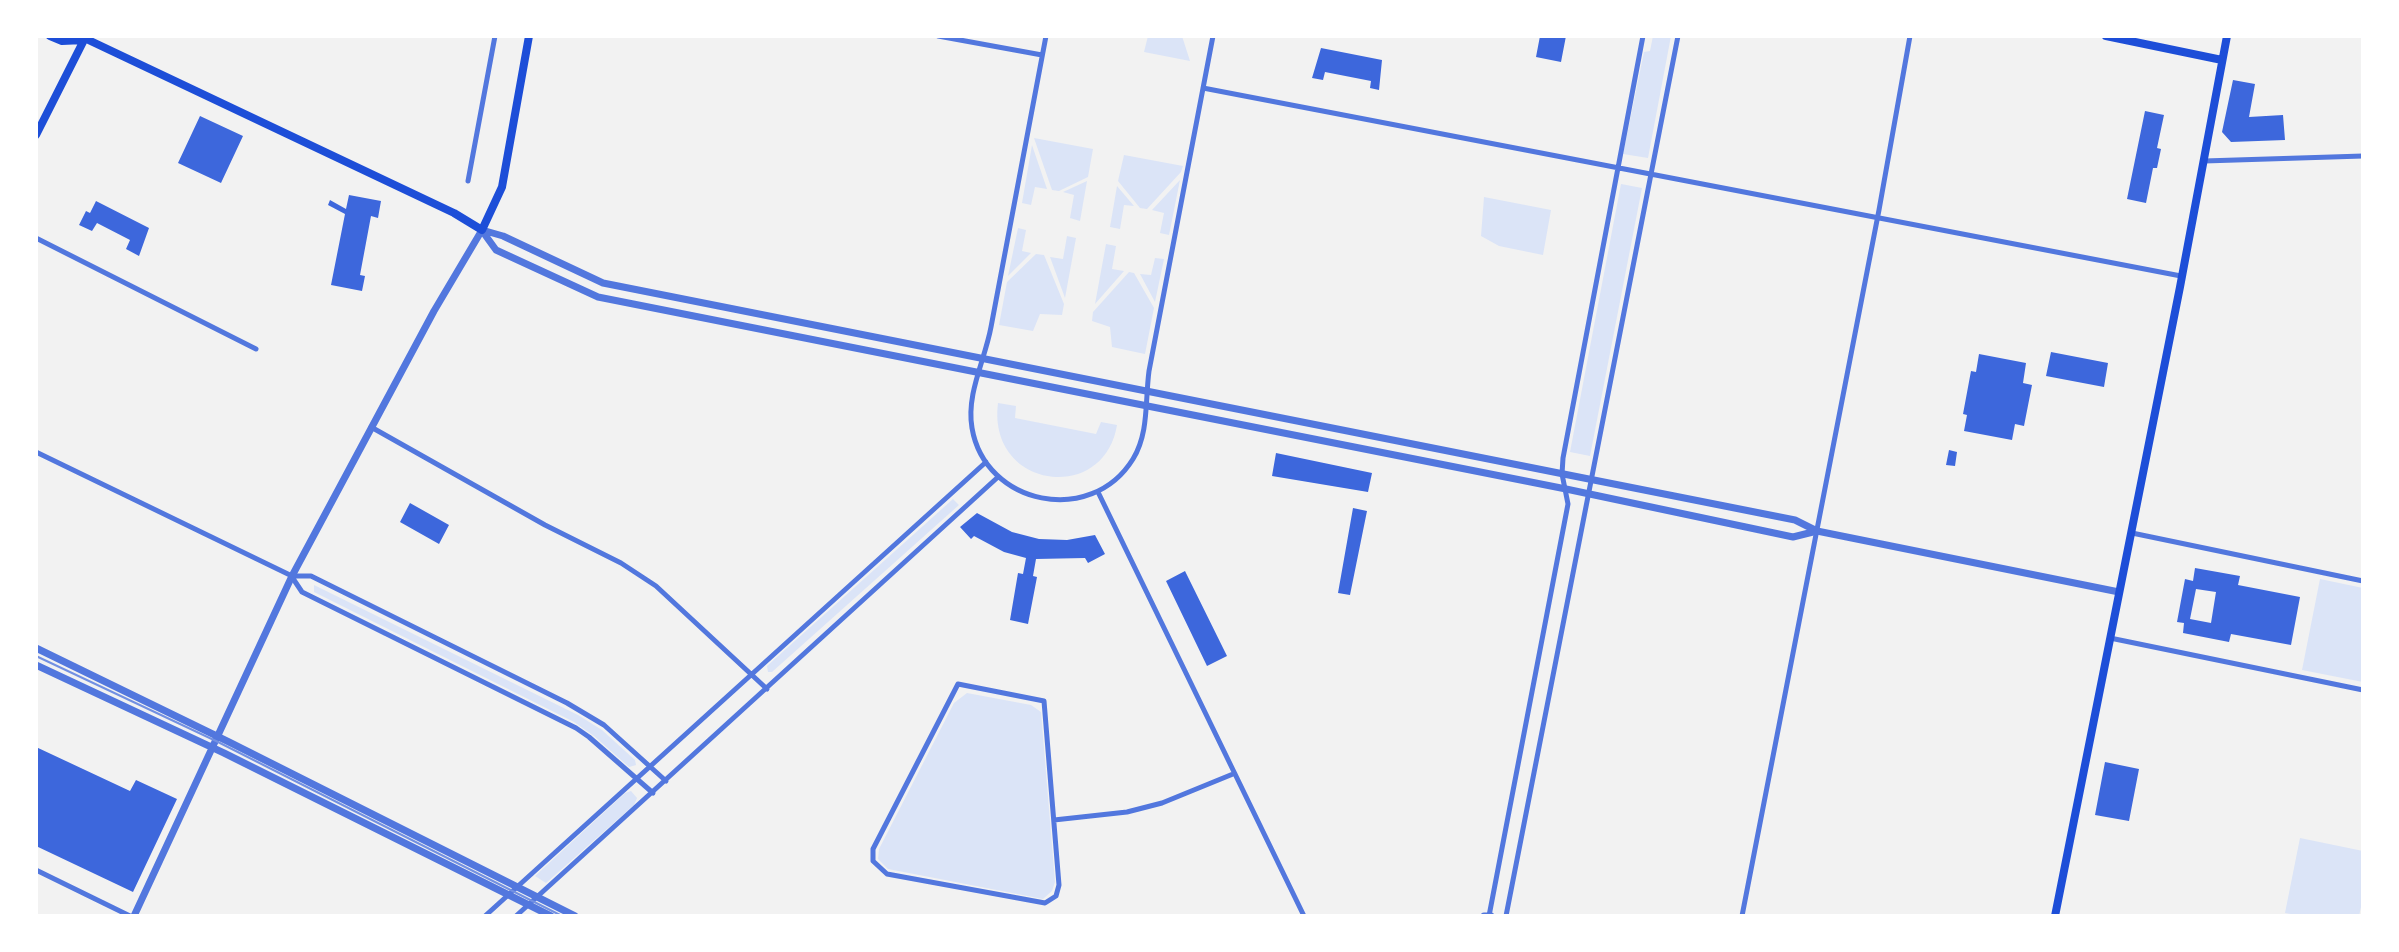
<!DOCTYPE html>
<style>
body{margin:0}
#map{position:relative;width:2399px;height:952px;overflow:hidden;background:#f2f2f2;font-family:Mulish,sans-serif}
canvas{display:block}
.frame{position:absolute;inset:0;border:38px solid #fff;pointer-events:none}
</style>
<div id="map">
<canvas width="2399" height="952"></canvas>
<div class="frame"></div>
</div>
<script>
const ctx = document.querySelector('canvas').getContext('2d');
ctx.lineJoin = 'round';
function fillPath(path, color) {
  ctx.fillStyle = color;
  ctx.fill(path, 'evenodd');
}
function strokePath(path, color, width, dash) {
  ctx.strokeStyle = color;
  ctx.lineWidth = width;
  ctx.lineCap = dash ? 'butt' : 'round';
  ctx.setLineDash(dash || []);
  ctx.stroke(path);
}
fillPath(new Path2D(`
 M1148,36h34l8,25 -46,-9z
 M1653,36h18l-23,122 -25,-4 21,-102 6,-1z
 M1034,138l59,11 -5,28 -29,14 -7,-1z
 M1032,145l15,44 -12,-2 -4,18 -9,-2z
 M1124,155l59,11 -2,6 -34,37 -7,-1 -22,-27z
 M1180,180l-11,55 -9,-2 4,-20 -12,-3z
 M1087,181l-7,40 -10,-3 4,-23 -11,-3z
 M1621,184l21,4 -52,268 -20,-4z
 M1117,186l17,20 -10,-1 -4,24 -10,-2z
 M1484,197l67,13 -8,45 -44,-9 -18,-10z
 M1018,228l8,2 -4,21 9,2 -23,23z
 M1067,236l9,2 -11,60 -15,-41 13,2z
 M1106,244l10,2 -4,23 12,2 -29,33z
 M1036,254l8,1 20,49 -2,11 -22,-1 -7,17 -34,-6 8,-43z
 M1155,258l9,1 -9,43 -15,-28 11,1z
 M1129,272l5,1 20,35 -9,46 -33,-7 -2,-20 -18,-6 1,-9z
 M998,403l18,3 -1,12 81,16 5,-12 16,3c-13,80 -130,64 -119,-22z
 M953,499l6,6 -187,167h-4l-1,-6z
 M2320,579l43,9v94l-61,-12z
 M314,585l264,130 24,15 33,30 1,5 -7,2 -35,-31 -20,-14 -260,-130z
 M967,693l64,12 10,7 14,170 -3,9 -9,8 -155,-30 -10,-10 1,-10 75,-146z
 M631,791l6,7 -3,7 -88,78 -11,-7 90,-83z
 M2300,838l63,13v47l-4,18h-57l-17,-3z`), '#dbe4f7');
fillPath(new Path2D(`
 M1540,36h26l-5,26 -25,-5z
 M1321,48l61,12 -3,30 -9,-2 1,-7 -46,-9 -2,8 -11,-2z
 M2233,80l22,4 -6,33 34,-2 2,25 -54,2 -9,-10z
 M2145,111l19,4 -7,33 4,1 -4,19h-4l-7,35 -19,-4z
 M200,116l43,20 -22,47 -43,-20z
 M349,195l32,6 -3,17 -7,-2 -11,59 5,1 -3,15 -31,-6 14,-71 -17,-9 2,-5 16,9z
 M96,201l53,27 -10,28 -13,-7 4,-9 -33,-17 -5,8 -13,-6 7,-14 4,2z
 M2051,352l57,11 -4,24 -58,-11z
 M1979,354l47,9 -3,20 9,2 -8,41 -9,-2 -3,16 -48,-9 3,-16 -4,-1 8,-43 5,1z
 M1949,450l8,2 -2,14 -9,-1z
 M1276,453l96,20 -4,19 -96,-16z
 M410,503l39,22 -10,19 -39,-22z
 M1353,508l14,3 -17,84 -12,-2z
 M977,513l35,19 27,7 28,1 28,-5 10,19 -17,9 -3,-5 -49,1 -3,17 4,1 -9,47 -18,-4 8,-47 5,1 3,-16 -22,-6 -30,-16 -3,3 -11,-12z
 M2195,568l45,8 -2,9 62,12 -9,48 -60,-11 -2,8 -46,-9 1,-10 -7,-1 8,-43 8,2zM2196,589l20,3 -5,31 -21,-4z
 M1185,571l42,85 -20,10 -41,-85z
 M36,747l94,44 6,-11 41,19 -44,93 -97,-46z
 M2105,762l34,7 -10,52 -34,-6z`), '#3d67dc');
strokePath(new Path2D(`
 M938,36l104,19
 M1046,36c-19,97 -36,194 -55,291 -6,33 -25,67 -19,101 13,77 119,99 161,31 16,-26 12,-58 16,-88l64,-335
 M1203,88l978,188
 M2204,161l159,-5
 M468,181l27,-145
 M36,238l220,111
 M371,427l174,98 76,38 35,23 111,103
 M36,452l256,124h19l256,127 37,22 62,56
 M1098,492l206,424
 M2132,533l231,48
 M292,577l10,15 274,136 13,9 64,56
 M2110,638l253,52
 M958,684l86,17 15,184 -3,11 -11,7 -158,-29 -14,-13v-12z
 M1054,820l73,-8 35,-9 71,-29
 M36,870l94,46
 M485,916l501,-454
 M516,916l482,-439
 M1489,916l79,-412 -6,-30 1,-16 80,-422
 M1506,916l172,-880
 M1742,916l137,-706 31,-174`), '#5277de', 5);
strokePath(new Path2D(`
 M482,230l21,6 100,47 1192,237 22,11 302,61
 M483,232l13,18 102,47 968,192 227,48 24,-6
 M36,648l193,94 346,174
 M36,665l188,88 327,163
 M134,916l158,-340 142,-265 48,-81
 M1484,916h7`), '#5277de', 7);
strokePath(new Path2D(`
 M50,36l12,5 22,-1
 M80,36l374,177 28,17 20,-43 27,-151
 M2106,36l116,24
 M36,135l48,-95
 M2055,916l125,-629 47,-251`), '#1d4ed8', 8);
strokePath(new Path2D(`
 M36,656l180,85 346,175`), '#7290e2', 2);
</script>
